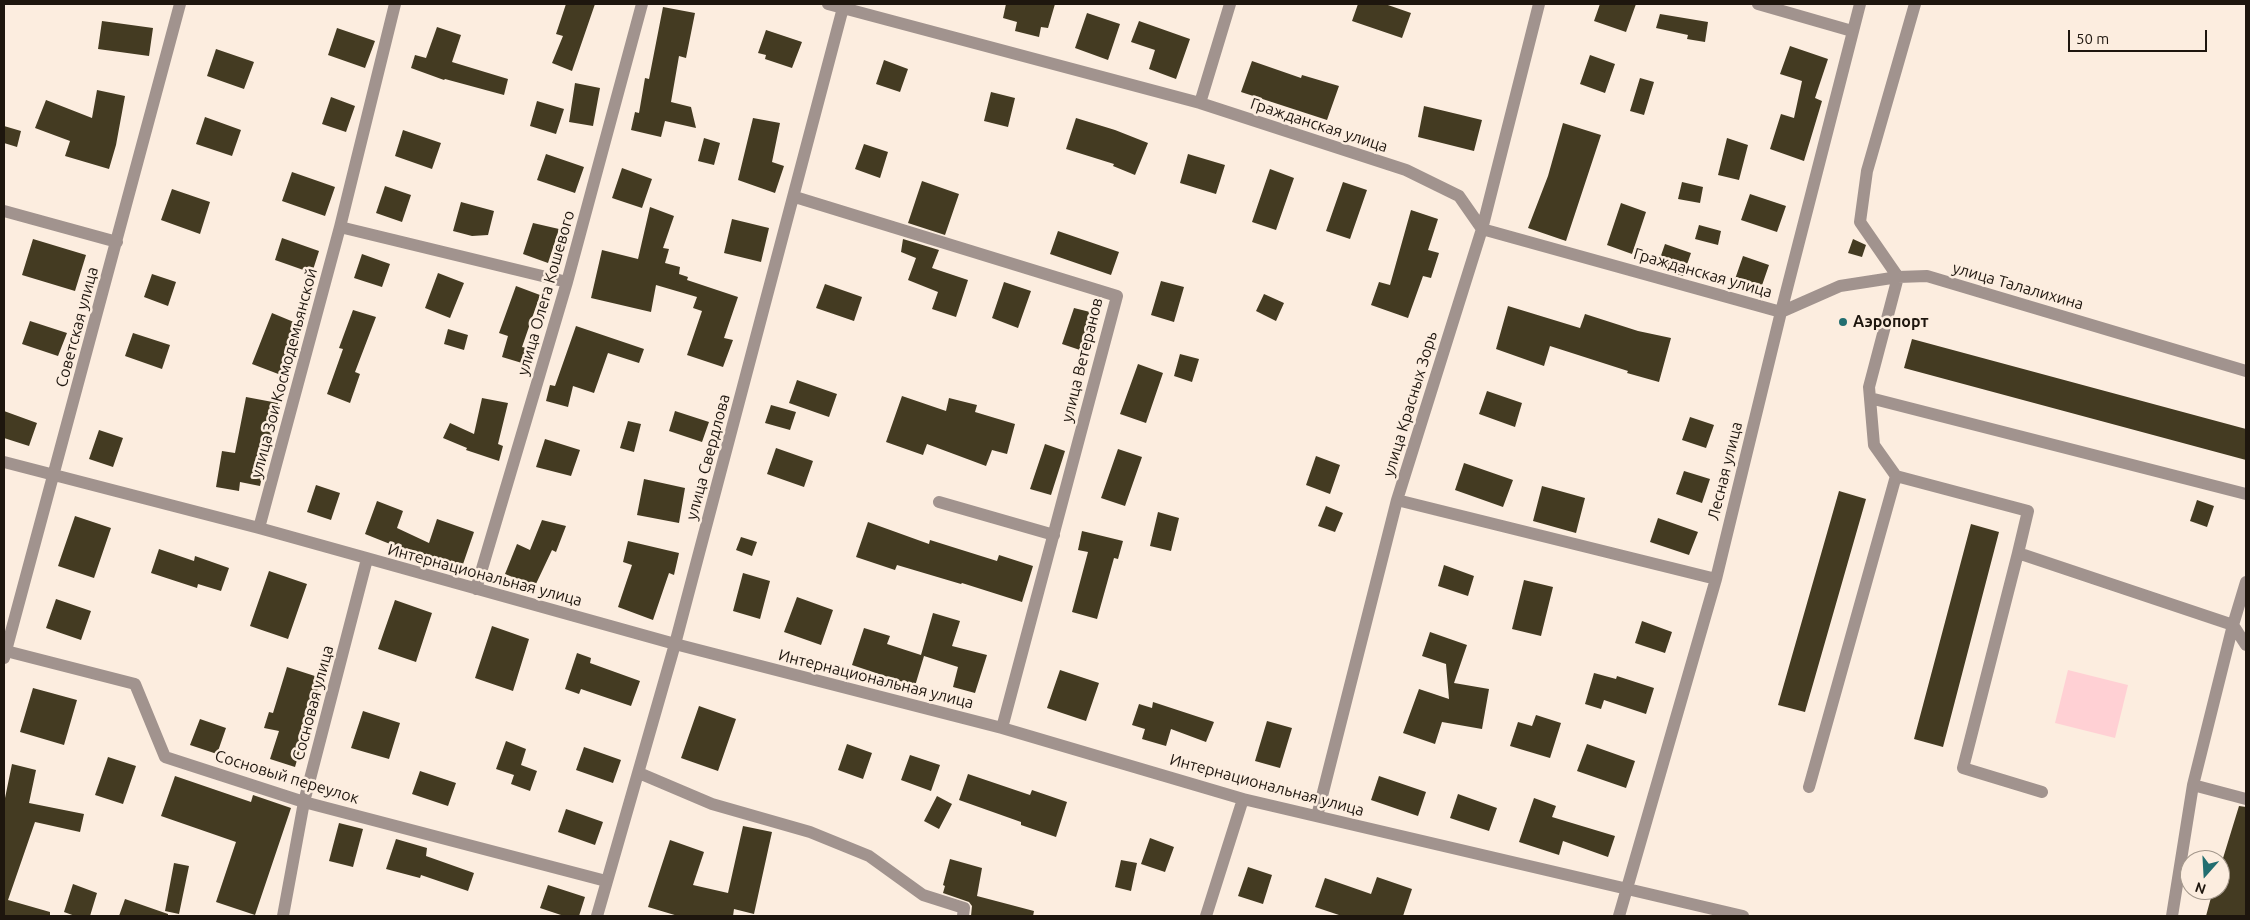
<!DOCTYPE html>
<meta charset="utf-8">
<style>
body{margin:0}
#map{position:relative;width:2250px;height:920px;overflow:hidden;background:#fceddf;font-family:Ubuntu,sans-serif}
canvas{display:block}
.frame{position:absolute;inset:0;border:5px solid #1e160e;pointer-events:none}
.north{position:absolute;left:2180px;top:850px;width:50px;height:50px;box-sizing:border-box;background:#fceddf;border:1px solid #a3978b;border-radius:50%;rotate:199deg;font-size:14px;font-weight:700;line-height:20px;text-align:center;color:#1e160e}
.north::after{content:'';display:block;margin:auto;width:18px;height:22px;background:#226e70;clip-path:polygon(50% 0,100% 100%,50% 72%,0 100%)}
.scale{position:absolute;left:2068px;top:30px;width:139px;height:22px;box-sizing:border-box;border:2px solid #1e160e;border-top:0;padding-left:6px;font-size:15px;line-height:18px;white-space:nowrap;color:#1e160e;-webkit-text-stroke:4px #fceddf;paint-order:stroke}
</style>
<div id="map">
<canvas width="2250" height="920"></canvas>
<div class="frame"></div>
<div class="north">N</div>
<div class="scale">50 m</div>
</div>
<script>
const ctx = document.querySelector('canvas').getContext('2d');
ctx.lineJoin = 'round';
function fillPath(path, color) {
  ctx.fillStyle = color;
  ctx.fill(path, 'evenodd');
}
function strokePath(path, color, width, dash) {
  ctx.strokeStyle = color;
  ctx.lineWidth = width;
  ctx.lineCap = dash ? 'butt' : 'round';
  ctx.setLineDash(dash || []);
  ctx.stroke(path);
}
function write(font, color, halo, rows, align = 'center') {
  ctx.font = font + ' Ubuntu,sans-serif';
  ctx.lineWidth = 5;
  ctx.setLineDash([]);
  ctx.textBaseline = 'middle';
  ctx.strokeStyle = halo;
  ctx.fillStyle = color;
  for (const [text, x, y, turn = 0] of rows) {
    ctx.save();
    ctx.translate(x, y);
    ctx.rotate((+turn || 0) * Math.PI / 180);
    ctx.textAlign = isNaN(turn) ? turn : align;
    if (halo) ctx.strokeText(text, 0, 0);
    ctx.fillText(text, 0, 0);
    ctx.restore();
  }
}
fillPath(new Path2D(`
 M2068,670l60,15 -13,53 -60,-15z`), '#ffd0d4');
fillPath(new Path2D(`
 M566,4h29l-23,67 -20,-8 11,-27 -7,-2z
 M1006,4h49l-7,24 -7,-1 -2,10 -24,-6 2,-9 -14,-4z
 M1358,4h27l26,9 -9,25 -50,-17z
 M1600,4h36l-10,28 -32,-11z
 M663,7l32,6 -9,45 -7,-2 -8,46 20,5 5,21 -31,-7 -4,16 -30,-7 4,-18 4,1 6,-35 4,1z
 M1087,13l33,11 -12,36 -33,-12z
 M1660,14l48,8 -3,20 -18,-3 1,-4 -32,-7z
 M102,21l51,7 -4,28 -51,-7z
 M1139,21l51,18 -14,40 -27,-10 6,-19 -24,-8z
 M437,27l24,8 -9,27 56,17 -4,16 -59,-16 -1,1 -33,-12 4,-13 11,3z
 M337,28l38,13 -10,27 -37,-13z
 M766,30l36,12 -10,26 -27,-9 1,-4 -8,-2z
 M1790,46l38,13 -13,39 7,3 -18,60 -34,-12 11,-35 13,4 8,-37 -22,-7z
 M216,49l38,13 -10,27 -37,-13z
 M1590,55l25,9 -10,29 -25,-9z
 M884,60l24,9 -8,23 -24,-8z
 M1252,61l49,17 1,-3 37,11 -12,34 -86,-28z
 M1640,78l14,4 -10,33 -14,-4z
 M575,83l25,5 -7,38 -24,-4z
 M97,90l28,6 -9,49 -7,24 -44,-13 5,-15 -35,-13 11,-28 46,18z
 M991,92l24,6 -7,29 -24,-6z
 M331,97l24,9 -9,26 -24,-8z
 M537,101l27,8 -8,25 -26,-8z
 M1424,106l58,14 -8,31 -56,-14z
 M205,117l36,13 -9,26 -36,-12z
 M753,118l27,5 -8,39 12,4 -9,27 -37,-13z
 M1076,118l39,12 33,13 -13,32 -22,-9 1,-2 -48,-15z
 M1563,123l38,12 -35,106 -38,-13 20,-52z
 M4,126l17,5 -4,16 -13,-4z
 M403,130l38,13 -9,26 -37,-13z
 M704,138l16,5 -6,22 -16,-4z
 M1727,138l21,7 -9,35 -21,-5z
 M864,144l24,8 -8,26 -25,-9z
 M546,154l38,13 -9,26 -38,-13z
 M1188,154l37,11 -9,29 -36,-11z
 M622,168l30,11 -10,29 -30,-10z
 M1270,169l24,9 -18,52 -24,-8z
 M292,172l43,15 -10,29 -43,-15z
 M922,181l37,13 -14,41 -37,-12z
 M1343,182l24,8 -17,49 -24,-8z
 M1682,182l21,5 -3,16 -22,-4z
 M385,186l26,9 -9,27 -26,-9z
 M172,189l38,13 -10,32 -39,-14z
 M1750,194l36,12 -9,26 -36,-12z
 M461,202l33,9 -6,24 -16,1 -19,-5z
 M1621,203l25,9 -14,42 -25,-9z
 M650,207l24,9 -11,32 6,1 -4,14 15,4 -1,7 9,3 -1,3 51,17 -14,41 9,2 -10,27 -36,-12 15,-44 -9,-3 4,-11 -41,-12 -5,27 -60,-14 11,-48 36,9z
 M1411,210l27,9 -10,31 11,3 -8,25 -8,-2 -15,42 -37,-13 8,-23 11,3z
 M732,219l37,9 -8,34 -37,-9z
 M533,223l26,6 -11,34 -25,-9z
 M1699,225l22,6 -3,14 -23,-6z
 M1058,231l61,21 -8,23 -61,-21z
 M282,238l37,13 -7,22 -37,-13z
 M33,239l53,16 -11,36 -53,-16z
 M903,239l36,11 -7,18 36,12 -12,37 -24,-8 6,-17 -30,-12 8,-22 -15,-6z
 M1853,239l13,6 -4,12 -14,-4z
 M1665,244l26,9 -8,23 -26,-9z
 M362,254l28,10 -8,23 -28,-9z
 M1743,256l26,9 -10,29 -26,-9z
 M438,273l26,10 -14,35 -25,-10z
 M152,274l24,8 -8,24 -24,-9z
 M1161,281l23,6 -10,35 -23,-7z
 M1004,282l27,9 -13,37 -26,-10z
 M825,284l37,13 -8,24 -38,-13z
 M516,286l24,9 -18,52 5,1 -5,15 -20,-6 6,-21 -9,-3z
 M1264,294l20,9 -8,18 -20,-10z
 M1508,306l72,22 5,-14 53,17 33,7 -12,44 -32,-9 1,-2 -78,-25 -6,20 -48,-17z
 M1074,308l24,6 -12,38 -24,-8z
 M353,310l23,7 -21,55 5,2 -10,29 -23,-9 16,-45 -4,-1z
 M272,313l29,12 -20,50 -29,-11z
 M30,321l37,12 -9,23 -36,-12z
 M576,326l68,23 -5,14 -31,-10 -14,40 -21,-7 -5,21 -22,-6 4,-16 5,1z
 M448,329l20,6 -4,15 -20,-6z
 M133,333l37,12 -8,24 -37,-13z
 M1912,339l334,90v31l-342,-92z
 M1180,354l19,5 -7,23 -18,-6z
 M1138,364l25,9 -17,50 -26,-9z
 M797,380l40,14 -8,23 -40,-14z
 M1487,391l35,12 -7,24 -36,-13z
 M902,396l44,15 3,-13 28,7 -2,7 40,12 -8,30 -15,-4 -6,16 -59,-22 -4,11 -37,-13z
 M246,397l32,6 -18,83 -20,-4 -1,9 -23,-4 6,-36 13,2z
 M482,398l26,5 -10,41 5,2 -4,15 -33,-11 1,-2 -24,-10 7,-15 24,11z
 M771,405l25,7 -6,18 -25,-7z
 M4,411l33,12 -8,23 -25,-8z
 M675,411l34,11 -7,20 -33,-11z
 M1690,417l24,8 -8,23 -24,-8z
 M628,421l13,3 -7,28 -14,-4z
 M99,430l24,8 -10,29 -24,-8z
 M545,439l35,11 -9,26 -35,-9z
 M1045,444l20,7 -14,44 -21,-6z
 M776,448l37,13 -9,26 -37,-13z
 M1118,449l24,8 -17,49 -24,-8z
 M1316,456l24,9 -10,29 -24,-9z
 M1464,463l49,17 -10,27 -48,-17z
 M1684,471l26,8 -8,24 -26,-9z
 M644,479l41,9 -6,35 -42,-8z
 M316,485l24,8 -9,27 -24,-8z
 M1542,486l43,12 -9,35 -43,-12z
 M1839,491l27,8 -61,213 -27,-7z
 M2197,500l17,6 -7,21 -17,-6z
 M377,501l26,10 -6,17 32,15 8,-24 37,13 -13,38 -46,-16 -50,-20z
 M1326,506l17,7 -8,19 -17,-6z
 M1158,512l21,6 -8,33 -21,-5z
 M75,516l36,12 -17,50 -36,-12z
 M1658,518l40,14 -9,23 -39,-13z
 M542,520l24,6 -10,26 -4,-2 -17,36 -30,-12 12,-30 13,6z
 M868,522l61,22 1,-4 67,21 2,-6 34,11 -11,36 -60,-19 -1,1 -64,-19 -2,5 -39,-13z
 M1971,524l28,8 -56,215 -29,-8z
 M1082,531l41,10 -5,18 -4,-1 -17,61 -25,-7 16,-60 -10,-2z
 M741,537l16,5 -5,14 -16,-6z
 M628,541l51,12 -5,22 -5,-2 -16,47 -35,-13 14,-42 -9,-3z
 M159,549l35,12 1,-5 34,12 -8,23 -23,-7 -1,4 -46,-15z
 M1444,565l30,11 -6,20 -30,-10z
 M269,571l38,13 -19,55 -38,-13z
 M743,573l27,8 -10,38 -27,-8z
 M1524,580l29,7 -12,49 -29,-7z
 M797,597l36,13 -12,35 -37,-13z
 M56,599l35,12 -10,29 -35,-12z
 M395,600l37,13 -16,49 -38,-13z
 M933,613l27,8 -8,25 35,9 -12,38 -22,-6 5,-20 -37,-12z
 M1642,621l30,11 -7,21 -30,-10z
 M492,626l37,13 -16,52 -38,-13z
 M864,628l26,8 -3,8 37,12 -9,30 -63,-21z
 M1430,632l37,13 -13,38 35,6 -7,40 -40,-7 -7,22 -32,-11 16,-44 30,10 -3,-35 -24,-8z
 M577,653l14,5 -1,5 50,18 -9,25 -50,-17 -2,5 -14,-5z
 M287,667l34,11 -26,89 -25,-8 9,-28 -15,-3 5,-16 4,1z
 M1060,670l39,13 -13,38 -39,-13z
 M1594,673l22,6 1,-3 37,12 -8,26 -42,-14 -3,9 -16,-5z
 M33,688l44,12 -13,45 -44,-13z
 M1153,702l61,20 -8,20 -35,-13 -5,17 -24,-7 3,-10 -13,-4 7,-21 13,4z
 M699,706l37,13 -18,52 -37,-13z
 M363,711l37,12 -11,36 -38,-11z
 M1536,715l25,8 -11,35 -40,-12 8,-24 14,4z
 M200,719l26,9 -9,26 -27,-9z
 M1267,721l25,7 -12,40 -25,-7z
 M506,741l20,8 -5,16 16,6 -7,20 -19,-7 3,-9 -18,-6z
 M847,744l25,9 -9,26 -25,-9z
 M1587,744l48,17 -9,27 -49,-17z
 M584,747l37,13 -8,23 -37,-13z
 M910,755l30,10 -9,26 -30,-11z
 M108,757l28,9 -13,38 -28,-9z
 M12,764l24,6 -7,33 55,11 -4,18 -45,-10 -27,78 42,12v4h-46v-113z
 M420,771l36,12 -8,23 -36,-12z
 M968,774l62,21 2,-5 35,12 -11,35 -35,-12v-3l-62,-22z
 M175,776l76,26 2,-7 38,13 -36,107 -39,-13 20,-60 -75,-26z
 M1379,776l47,16 -8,24 -47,-16z
 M1458,794l39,14 -8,23 -39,-13z
 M937,796l15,8 -13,25 -15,-8z
 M1534,798l22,8 -4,11 63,19 -7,21 -45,-16 -4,14 -40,-13z
 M2239,806l7,1v109h-40l7,-26h7v-22z
 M566,809l37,13 -8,23 -37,-13z
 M339,823l24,6 -10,38 -24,-6z
 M743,826l29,6 -18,82 -20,-5 -1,7h-55l-30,-9 22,-67 34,12 -11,33 35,8z
 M1150,838l24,9 -9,25 -24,-8z
 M396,839l31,9 -1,8 48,17 -6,18 -47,-16 -1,3 -34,-9z
 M950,859l32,9 -5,28 57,15 -1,5h-62l1,-10 -3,-4 -26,-9 2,-7 -2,-1z
 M1121,860l16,3 -6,28 -16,-4z
 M174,863l15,3 -10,48 -14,-3z
 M1248,867l24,8 -9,29 -25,-8z
 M1377,877l35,12 -9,27h-61l-27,-9 10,-29 46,16z
 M73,884l24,9 -7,23h-15l-11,-4z
 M548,885l37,12 -6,19h-15l-24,-8z
 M125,899l43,15v2h-49z`), '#443b22');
strokePath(new Path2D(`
 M828,4l372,99 206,67 53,26 23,33 299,83
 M1758,4l94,27
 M1915,4l-48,167 -7,51 38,55 -29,110 5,58 22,31 132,35 -10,42 215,72 13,20
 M1200,103l30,-99
 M795,197l322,99 -115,432
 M4,211l113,31
 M340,227l227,55
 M1781,312l59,-26 58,-9 29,-1 319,95
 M1870,398l376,96
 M4,462l255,66 416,116 327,84 241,71 500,117
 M1397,500l319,79
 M939,502l115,33
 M259,528l81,-301 55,-223
 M2018,553l-55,215 79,24
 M476,589l91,-307 75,-278
 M6,651l129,33 30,73 139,45 302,79
 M4,658l176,-654
 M639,773l73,31 98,28 59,24 54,39 41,13 -1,8
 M2193,785l53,14
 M1809,787l87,-311
 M1317,816l80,-316 85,-271 57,-225
 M283,916l21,-114 63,-243
 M597,916l78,-272 169,-640
 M1206,916l37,-117
 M1619,916l97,-337 65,-267 79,-308
 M2172,916l21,-131 40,-160 13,-43`), '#a1938e', 12);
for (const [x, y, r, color] of [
 [1843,322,5,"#226e70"]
]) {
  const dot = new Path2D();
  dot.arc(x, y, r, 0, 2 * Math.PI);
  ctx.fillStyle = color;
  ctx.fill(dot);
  strokePath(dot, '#fceddf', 2);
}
write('16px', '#1e160e', '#fceddf', [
 ["Гражданская улица",1319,125,18],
 ["Гражданская улица",1703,273,16],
 ["улица Талалихина",2018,286,16],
 ["улица Олега Кошевого",546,293,-74],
 ["Советская улица",77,327,-75],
 ["улица Ветеранов",1082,360,-76],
 ["улица Зои Космодемьянской",284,373,-75],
 ["улица Красных Зорь",1410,404,-73],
 ["улица Свердлова",708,457,-75],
 ["Лесная улица",1725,471,-76],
 ["Интернациональная улица",485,575,15],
 ["Интернациональная улица",876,679,14],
 ["Сосновая улица",313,703,-75],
 ["Сосновый переулок",287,777,17],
 ["Интернациональная улица",1267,785,15]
]);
write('bold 16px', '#1e160e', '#fceddf', [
 ["Аэропорт",1853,322]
], 'left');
</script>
